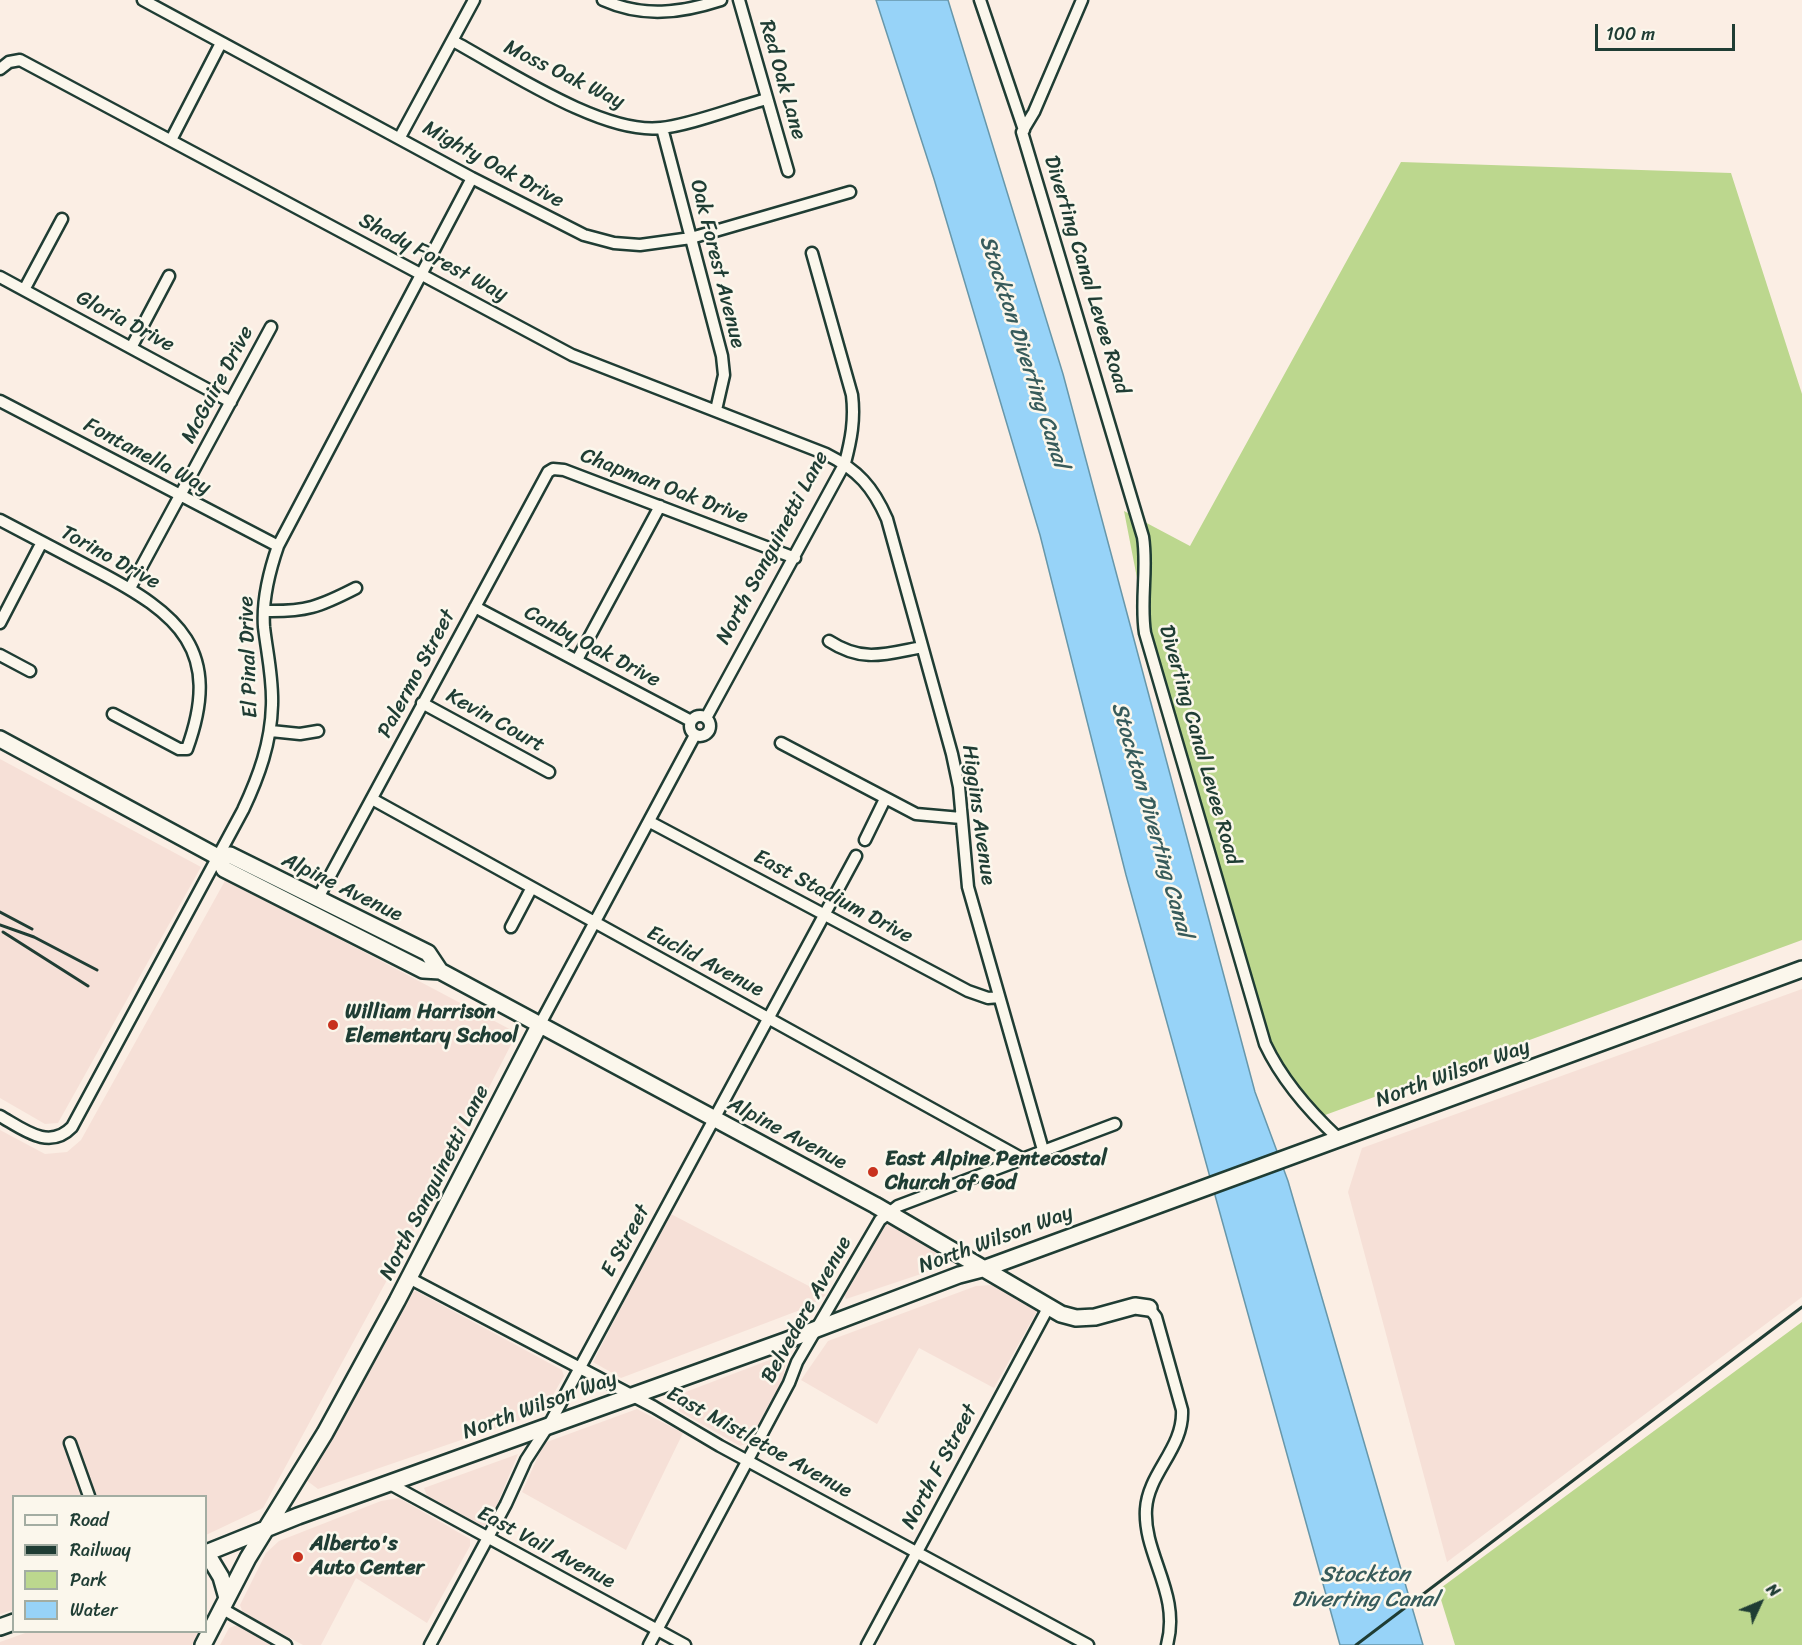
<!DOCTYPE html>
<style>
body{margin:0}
#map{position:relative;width:1802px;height:1645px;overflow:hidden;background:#fbeee4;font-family:Sriracha,sans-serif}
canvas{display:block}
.legend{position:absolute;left:12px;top:1495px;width:195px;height:138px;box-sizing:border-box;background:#fbf7ec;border:2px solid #a3ada2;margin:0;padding:8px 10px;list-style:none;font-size:18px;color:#1f3d34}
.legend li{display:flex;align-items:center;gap:12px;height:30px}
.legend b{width:30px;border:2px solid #a3ada2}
.north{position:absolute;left:1730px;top:1573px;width:60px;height:60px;-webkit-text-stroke:4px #fbf7ec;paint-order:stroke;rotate:46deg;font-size:16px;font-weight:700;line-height:24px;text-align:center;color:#1f3d34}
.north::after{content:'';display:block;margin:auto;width:21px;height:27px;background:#1f3d34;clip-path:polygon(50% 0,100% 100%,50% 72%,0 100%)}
.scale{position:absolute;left:1595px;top:24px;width:140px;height:27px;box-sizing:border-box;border:3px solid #1f3d34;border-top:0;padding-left:8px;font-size:18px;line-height:21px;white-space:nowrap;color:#1f3d34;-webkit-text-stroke:4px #fbf7ec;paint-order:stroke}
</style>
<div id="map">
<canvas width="1802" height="1645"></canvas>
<ul class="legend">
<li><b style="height:8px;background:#fbf7ec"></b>Road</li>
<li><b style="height:8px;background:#1f3d34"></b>Railway</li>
<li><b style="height:16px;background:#bcd78e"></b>Park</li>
<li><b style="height:16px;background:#97d3f8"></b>Water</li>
</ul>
<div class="north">N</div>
<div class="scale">100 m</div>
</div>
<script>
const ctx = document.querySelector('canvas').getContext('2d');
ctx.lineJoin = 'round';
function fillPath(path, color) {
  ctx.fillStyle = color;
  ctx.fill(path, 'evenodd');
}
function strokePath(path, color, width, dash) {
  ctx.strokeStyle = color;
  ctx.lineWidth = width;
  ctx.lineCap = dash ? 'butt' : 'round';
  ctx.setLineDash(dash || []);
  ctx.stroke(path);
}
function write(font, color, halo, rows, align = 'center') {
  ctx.font = font + ' Sriracha,sans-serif';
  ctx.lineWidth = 5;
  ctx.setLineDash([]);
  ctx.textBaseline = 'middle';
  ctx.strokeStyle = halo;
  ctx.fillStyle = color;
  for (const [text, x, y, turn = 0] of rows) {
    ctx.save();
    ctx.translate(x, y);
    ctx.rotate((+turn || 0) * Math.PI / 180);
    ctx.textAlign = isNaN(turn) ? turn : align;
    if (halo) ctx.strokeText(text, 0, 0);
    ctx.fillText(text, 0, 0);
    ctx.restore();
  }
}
fillPath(new Path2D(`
 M0,759l201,108 -143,256 -13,1 -45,-26z
 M226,879l291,154 -74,144 -180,331 -57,27v-39h-192l-1,114 -13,4v-484l45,24 22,-2 14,-12z
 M1802,989v308l-355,265 -99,-370 14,-44z
 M669,1213l157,82 -18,12 -187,71 -28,-16z
 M882,1224h9l44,26 3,10 -5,10 -87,29 -2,-4z
 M992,1285l45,26 -43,77 -75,-40 -42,76 -76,-44 27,-39 148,-55z
 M416,1291l146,79 2,6 -21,36 -225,77 -12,-9 101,-187z
 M780,1356l6,5 -3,18 -35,64 -8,3 -61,-35 -1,-12 5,-6z
 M637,1409l46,24 -57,117 -104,-58 22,-49z
 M518,1454l-29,70 -8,2 -53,-28 -4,-10z
 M399,1498l71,41v7l-43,77 -71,-45 -35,67h-18l-60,-32 -3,-8 26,-52 13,-12 102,-40z
 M237,1625l36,20h-53l9,-17z
 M28,1632h171l-7,13h-192v-3z`), '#f6e0d7');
fillPath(new Path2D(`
 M1401,162l330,11 71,221v546l-485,178 -54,-64 -120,-445 -19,-98 66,35z
 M1802,1322v323h-347l-17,-55z`), '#bcd78e');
const water = new Path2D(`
 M876,0h72l115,374 192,718 33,89 135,464h-83l-214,-770 -86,-340 -106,-356z`);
fillPath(water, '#97d3f8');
strokePath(water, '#6797aa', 1.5);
const street = new Path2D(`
 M143,0l329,178 112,57 30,8 26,2 51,-7 159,-46
 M603,0c40,18 78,13 118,0
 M739,0l49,171
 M980,0l44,130
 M1082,0l-48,112 -12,20 121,405c5,32 -3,64 2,96l120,411c17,36 44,67 73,94
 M453,41c52,28 150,94 208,87 30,-3 75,-21 106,-29
 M0,69l9,-7 11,-2 552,295 254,99c32,16 47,33 61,65l65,235 7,33 9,100 75,263
 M662,128l60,228 2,19 -8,35
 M400,137l74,-137
 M171,140l50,-97
 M0,277l231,125
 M24,290l38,-71
 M132,346l37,-70
 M0,401l278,145
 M0,520c32,17 65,34 97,51 82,43 126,79 90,178h-8l-66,-35
 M130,588l141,-261
 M475,607l216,114
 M264,611c42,1 55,-4 92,-23
 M0,623l42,-81
 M829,641c34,22 56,13 93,6
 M0,655l30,16
 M577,660l83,-154
 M422,703l127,69
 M690 726a10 10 0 1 1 20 0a10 10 0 1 1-20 0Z
 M706,718l139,-255c6,-23 10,-43 7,-68l-40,-142
 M271,731l29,3 18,-3
 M781,743l135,71 45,4
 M372,799l649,359
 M650,822l318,169 20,7 11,-1
 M865,840l20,-41
 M317,900l231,-428 5,-3 11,1 231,88
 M511,927l20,-38
 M539,1026l156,-291
 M0,1116c23,13 49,35 72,11l171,-317c16,-34 28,-67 29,-105 1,-27 -5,-52 -8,-78 -2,-28 5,-55 14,-81l194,-368
 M409,1278l245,129 66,39 368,199
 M1149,1308l7,9 26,93c2,38 -34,63 -36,99 -3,46 35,84 21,136
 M70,1443l19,53
 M390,1484l295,161
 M221,1608l65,37
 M430,1645l76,-141 20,-44 24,-37 306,-567
 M649,1645l140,-262 8,-21 83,-142 18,-14 217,-82
 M867,1645l181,-337`);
const secondary = new Path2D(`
 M0,739l218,118 6,12 199,101 17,1 435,234 186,109 15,4 19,-1 40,-11 14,2
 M218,857l12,-2 198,98 12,18
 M206,1552l15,25 6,21
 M206,1553l92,-37 487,-175 174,-66 27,-7 816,-299
 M0,1627l14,-5
 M203,1645l45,-87 77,-125 72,-132 142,-275`);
strokePath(street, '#1f3d34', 15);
strokePath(secondary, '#1f3d34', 20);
strokePath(street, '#fbf7ec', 10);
strokePath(secondary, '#fbf7ec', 15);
strokePath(new Path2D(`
 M0,912l32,17
 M0,925l34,12 63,33
 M3,932l85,54
 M1356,1645l446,-338`), '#1f3d34', 3);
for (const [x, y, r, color] of [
 [333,1025,6,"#c8321e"],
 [873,1172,6,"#c8321e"],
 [298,1557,6,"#c8321e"]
]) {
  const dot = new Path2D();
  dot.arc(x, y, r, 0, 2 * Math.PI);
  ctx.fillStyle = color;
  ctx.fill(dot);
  strokePath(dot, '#fbf7ec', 2);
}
write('21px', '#1f3d34', '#fbf7ec', [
 ["Moss Oak Way",564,75,26],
 ["Red Oak Lane",782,80,74],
 ["Mighty Oak Drive",493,165,29],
 ["Shady Forest Way",433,258,28],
 ["Oak Forest Avenue",717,264,76],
 ["Diverting Canal Levee Road",1086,275,73],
 ["Gloria Drive",125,322,28],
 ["McGuire Drive",218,385,-62],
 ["Fontanella Way",147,457,28],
 ["Chapman Oak Drive",664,487,21],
 ["North Sanguinetti Lane",773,548,-62],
 ["Torino Drive",110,558,29],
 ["Canby Oak Drive",592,647,28],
 ["El Pinal Drive",249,657,-92],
 ["Palermo Street",417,674,-62],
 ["Kevin Court",495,721,29],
 ["Diverting Canal Levee Road",1199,745,74],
 ["Higgins Avenue",978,815,82],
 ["Alpine Avenue",342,888,26],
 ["East Stadium Drive",833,897,28],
 ["Euclid Avenue",705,962,28],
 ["North Wilson Way",1453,1074,-20],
 ["Alpine Avenue",787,1134,28],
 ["North Sanguinetti Lane",435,1183,-63],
 ["North Wilson Way",996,1240,-20],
 ["E Street",626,1241,-61],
 ["Belvedere Avenue",807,1310,-61],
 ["North Wilson Way",540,1406,-20],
 ["East Mistletoe Avenue",759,1443,29],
 ["North F Street",940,1467,-62],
 ["East Vail Avenue",546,1548,28]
]);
write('bold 21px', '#1f3d34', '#fbf7ec', [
 ["William Harrison",345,1013],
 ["Elementary School",345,1037],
 ["East Alpine Pentecostal",885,1160],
 ["Church of God",885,1184],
 ["Alberto's",310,1545],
 ["Auto Center",310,1569]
], 'left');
write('italic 22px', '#375b5b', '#fbf7ec', [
 ["Stockton Diverting Canal",1023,352,72],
 ["Stockton Diverting Canal",1151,820,74],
 ["Stockton",1365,1575],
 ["Diverting Canal",1365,1600]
]);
</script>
